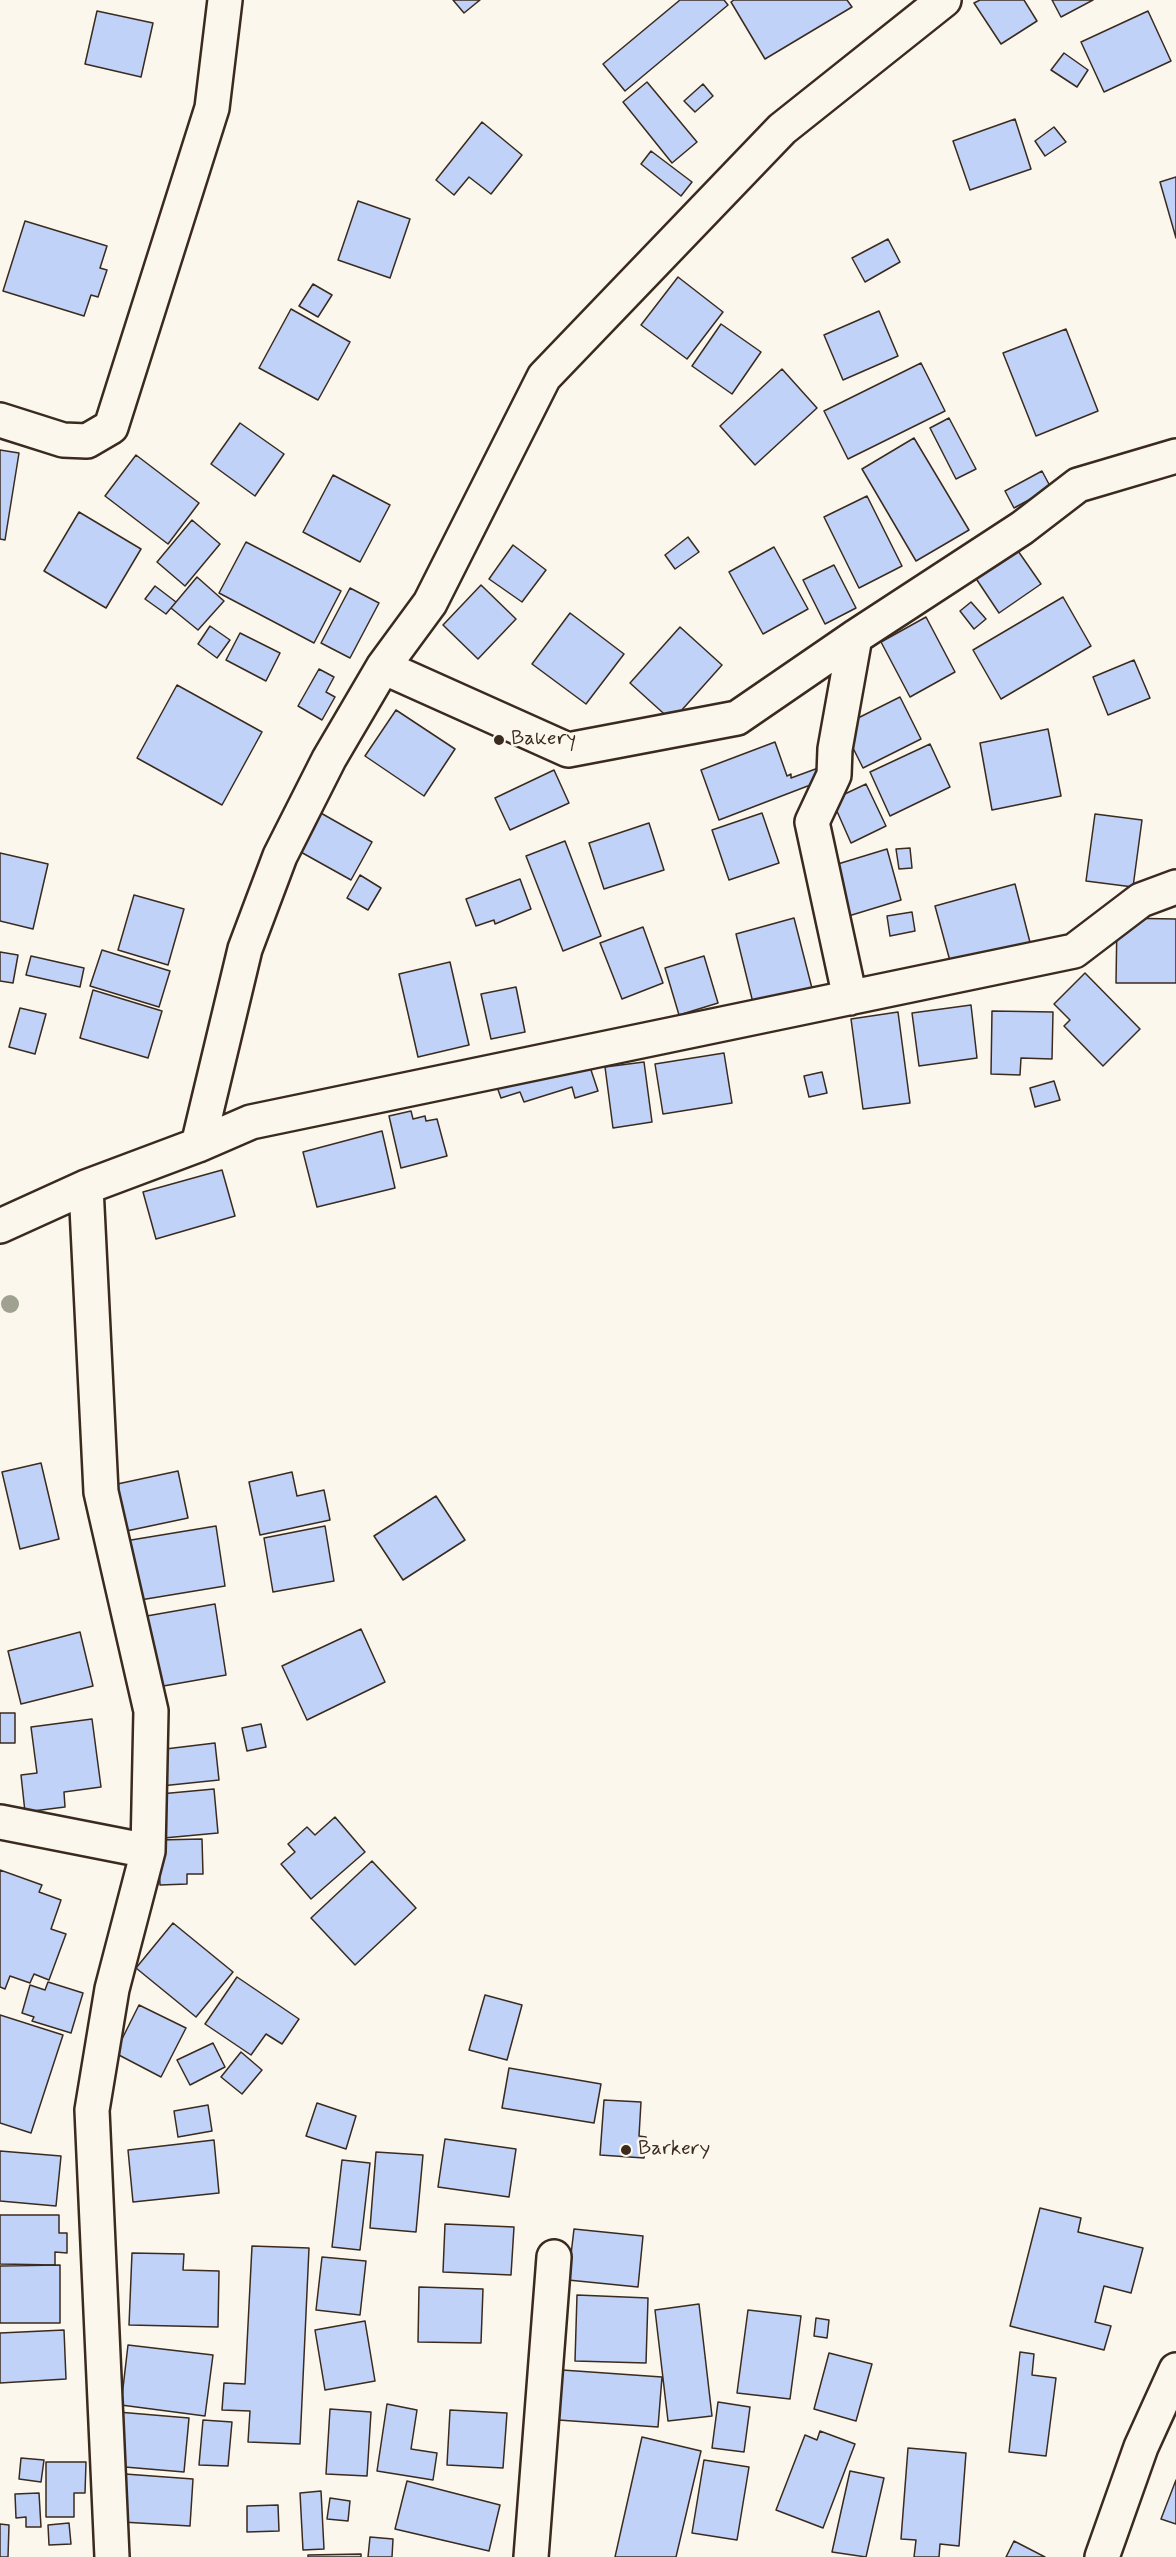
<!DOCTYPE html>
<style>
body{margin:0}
canvas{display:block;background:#fbf7ec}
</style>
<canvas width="1176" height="2557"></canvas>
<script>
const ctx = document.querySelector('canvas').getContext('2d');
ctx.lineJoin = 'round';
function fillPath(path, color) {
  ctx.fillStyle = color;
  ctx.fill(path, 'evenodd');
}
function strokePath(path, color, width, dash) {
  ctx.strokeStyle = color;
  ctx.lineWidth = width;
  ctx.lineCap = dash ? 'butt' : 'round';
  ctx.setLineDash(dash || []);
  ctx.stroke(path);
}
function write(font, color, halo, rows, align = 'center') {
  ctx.font = font + ' Mynerve,sans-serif';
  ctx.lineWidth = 5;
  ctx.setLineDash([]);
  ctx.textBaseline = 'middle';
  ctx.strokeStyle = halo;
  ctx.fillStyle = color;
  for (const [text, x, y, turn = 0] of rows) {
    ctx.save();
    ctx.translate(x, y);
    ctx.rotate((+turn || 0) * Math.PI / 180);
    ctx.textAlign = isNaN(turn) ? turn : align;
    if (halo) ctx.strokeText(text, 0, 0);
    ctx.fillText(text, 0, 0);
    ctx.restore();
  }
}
const building = new Path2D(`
 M453,0h27l-16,13z
 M680,0h44l4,5 -103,86 -22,-27z
 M734,0h113l5,7 -87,52 -34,-57z
 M980,0h44l13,21 -36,23 -27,-41z
 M1052,0h41l-32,17z
 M97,11l56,12 -12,54 -56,-13z
 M1148,11l23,50 -67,31 -23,-50z
 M1064,53l24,17 -11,17 -26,-17z
 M647,82l50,60 -25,21 -49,-61z
 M703,84l10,12 -18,16 -11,-11z
 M1015,119l16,50 -61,21 -17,-49z
 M482,122l40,33 -31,39 -22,-17 -15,18 -18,-15z
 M1054,127l12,15 -21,14 -10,-15z
 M651,151l41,31 -11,14 -40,-32z
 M1176,177v61l-16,-56z
 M358,201l52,18 -20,59 -52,-18z
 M25,221l82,25 -7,22 7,2 -9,27 -7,-2 -7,21 -81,-25z
 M888,239l12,23 -35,20 -13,-24z
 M678,277l45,35 -36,47 -46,-34z
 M313,284l19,11 -14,22 -19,-11z
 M291,309l59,33 -32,58 -59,-32z
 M879,311l19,45 -55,24 -19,-45z
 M721,324l40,28 -29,42 -40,-28z
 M1066,329l32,82 -62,25 -33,-83z
 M921,363l24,48 -97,48 -24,-48z
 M782,369l35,39 -62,57 -35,-39z
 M949,418l27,51 -20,10 -26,-51z
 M240,423l44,31 -29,42 -44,-32z
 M914,438l55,92 -53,31 -54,-92z
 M0,450l19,3 -14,87 -5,-1z
 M136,455l63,48 -31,41 -63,-48z
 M1042,471l9,17 -37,20 -9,-17z
 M333,475l57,30 -30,57 -57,-30z
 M867,496l35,70 -43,22 -35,-71z
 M79,512l62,37 -35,59 -62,-37z
 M192,520l28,24 -35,42 -28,-24z
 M688,537l11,15 -24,17 -10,-14z
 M246,542l95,49 -27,52 -95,-50z
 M513,545l33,25 -24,32 -33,-23z
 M774,547l34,62 -45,25 -34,-62z
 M1016,548l25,36 -42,29 -24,-36z
 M834,565l22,43 -31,16 -22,-44z
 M197,577l27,24 -26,29 -27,-22z
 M481,585l35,34 -38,40 -35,-34z
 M155,586l21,16 -10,12 -21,-15z
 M350,588l29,15 -29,55 -29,-15z
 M1063,597l28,49 -90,53 -28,-49z
 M971,602l15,17 -12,10 -14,-18z
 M570,613l54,41 -38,50 -54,-40z
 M926,617l29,55 -45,25 -29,-55z
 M210,626l20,14 -13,18 -19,-14z
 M680,627l42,38 -50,56 -42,-38z
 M240,633l40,20 -14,28 -40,-21z
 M1134,660l16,38 -42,17 -15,-38z
 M319,669l15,8 -8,15 9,5 -13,23 -24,-14z
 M177,685l85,47 -40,73 -85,-47z
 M900,697l21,42 -58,29 -21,-42z
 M396,710l59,39 -31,47 -59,-40z
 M1048,729l13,67 -69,14 -12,-67z
 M775,742l12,34 4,-2v4l30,-11 5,12 -107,41 -18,-50z
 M930,744l20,43 -60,29 -20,-44z
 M554,770l15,33 -59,27 -15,-32z
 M866,784l20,42 -35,17 -19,-43z
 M312,808l60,34 -21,38 -61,-34z
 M762,813l17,50 -50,17 -17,-50z
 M1095,814l47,6 -9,67 -47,-6z
 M649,823l15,47 -60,19 -15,-46z
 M565,841l36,95 -38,15 -37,-95z
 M910,848l2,20 -13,1 -3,-20z
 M887,849l14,51 -59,18 -14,-51z
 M0,853l48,11 -15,65 -33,-8z
 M360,875l21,13 -13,22 -21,-12z
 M520,879l11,30 -36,15 -1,-4 -18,6 -10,-27z
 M1015,884l17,66 -49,13 -3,-10 -30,8 -15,-55z
 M134,895l50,14 -16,56 -50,-15z
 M912,912l3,19 -25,5 -3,-20z
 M794,918l21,82 -59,15 -20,-81z
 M1117,918l59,1v64h-60z
 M643,927l20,56 -41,16 -22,-56z
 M102,950l68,21 -11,36 -69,-21z
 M0,952l18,3 -5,28 -13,-2z
 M31,956l53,12 -4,19 -54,-12z
 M704,956l14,47 -39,12 -14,-47z
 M450,962l19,83 -51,12 -19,-83z
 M1085,973l55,56 -37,37 -39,-40 6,-6 -16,-16z
 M516,987l9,45 -34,7 -10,-45z
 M93,990l69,21 -14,47 -68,-20z
 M971,1005l6,53 -58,8 -7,-53z
 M20,1008l26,6 -11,40 -26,-7z
 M992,1011l61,1 -1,47 -31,-1 -1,17 -29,-1z
 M898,1012l12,91 -47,6 -12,-90z
 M724,1053l8,50 -69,11 -8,-50z
 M587,1058l11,33 -23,7 -3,-11 -48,15 -4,-10 -19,6 -4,-11z
 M644,1062l8,60 -39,6 -8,-61z
 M822,1072l5,21 -18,4 -5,-21z
 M1054,1081l6,19 -25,7 -5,-19z
 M411,1111l2,8 12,-3 1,5 11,-2 10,37 -46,12 -12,-52z
 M382,1131l13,57 -78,19 -14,-55z
 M222,1170l13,46 -79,23 -13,-47z
 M41,1463l18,76 -39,10 -18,-77z
 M178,1471l10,47 -71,15 -9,-47z
 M292,1472l5,24 27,-6 6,30 -70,15 -11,-53z
 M436,1496l29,44 -62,40 -29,-44z
 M216,1526l9,60 -91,15 -9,-60z
 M325,1526l9,55 -61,11 -9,-54z
 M215,1604l11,71 -74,13 -11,-71z
 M361,1629l24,53 -78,38 -25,-54z
 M80,1632l13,54 -72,18 -13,-53z
 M0,1713h15v30h-15z
 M92,1719l9,68 -37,5 1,15 -40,5 -4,-37 16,-2 -6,-46z
 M261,1724l5,23 -19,4 -5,-23z
 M215,1743l4,37 -58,6 -4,-36z
 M214,1789l4,44 -65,6 -4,-44z
 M335,1817l30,35 -54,47 -30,-35 14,-12 -7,-8 19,-17 8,8z
 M202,1839l1,35h-16v10l-27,1 -2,-45z
 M372,1861l44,47 -61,57 -44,-47z
 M0,1870l42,15 -3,7 22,8 -10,29 15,5 -17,46 -15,-6 -4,9 -20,-7 -5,13 -5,-2z
 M173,1923l60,49 -37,45 -60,-49z
 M237,1977l62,42 -17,25 -16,-10 -15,21 -46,-31z
 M48,1982l35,11 -12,40 -39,-12 2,-4 -12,-4 8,-28 15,5z
 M485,1995l37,10 -15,55 -38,-10z
 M139,2005l47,23 -25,49 -46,-24z
 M0,2015l63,20 -32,98 -31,-10z
 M213,2043l12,24 -35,18 -13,-25z
 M241,2052l21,18 -20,24 -21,-17z
 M509,2068l92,16 -7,39 -92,-15z
 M604,2100l37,2 -2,34 7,1 -2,21 -44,-3z
 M317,2103l39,13 -10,33 -40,-13z
 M208,2105l4,26 -34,6 -4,-26z
 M445,2139l71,10 -7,48 -71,-10z
 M214,2140l5,53 -86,9 -5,-52z
 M0,2151l61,5 -5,50 -56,-5z
 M376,2152l47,3 -7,77 -46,-4z
 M342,2160l28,3 -10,87 -28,-3z
 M1040,2208l41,10 -3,14 65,16 -12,45 -27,-7 -9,36 16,4 -7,24 -94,-24z
 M0,2215h59v18h8v20l-12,-1v13l-55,-1z
 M445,2224l69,3 -3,48 -68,-3z
 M574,2229l69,7 -5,51 -70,-7z
 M252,2246l57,2 -9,196 -52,-2 2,-31 -28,-1 2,-27 21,1z
 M132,2253l52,1 -1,16 36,1 -1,56 -89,-2z
 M322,2257l44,4 -6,54 -44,-5z
 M60,2265v58h-60v-57z
 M419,2287l64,2 -2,54 -63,-1z
 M577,2295l71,3 -2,65 -71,-2z
 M699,2304l13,112 -44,5 -13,-111z
 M748,2310l53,6 -11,83 -53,-6z
 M816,2318l13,2 -2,18 -13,-2z
 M365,2321l10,60 -50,9 -10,-60z
 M64,2330l2,49 -66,4v-50z
 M128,2345l85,10 -8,61 -84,-11z
 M1020,2352l14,2 -2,21 24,3 -10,78 -37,-4z
 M829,2353l43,11 -16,57 -42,-12z
 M548,2369l114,8 -4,50 -114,-8z
 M718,2402l32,5 -6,45 -32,-4z
 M387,2404l30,6 -6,39 26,4 -4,27 -56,-9z
 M330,2409l41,3 -4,64 -41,-2z
 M450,2410l57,3 -4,55 -56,-3z
 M118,2412l71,6 -5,54 -71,-6z
 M203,2420l29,2 -4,44 -29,-1z
 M820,2431l35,13 -32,84 -47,-18 29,-75 12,5z
 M642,2437l59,14 -25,106h-61z
 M908,2448l58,5 -7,93 -19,-2 -1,13h-25l2,-17 -15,-1z
 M21,2458l23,2 -3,22 -22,-3z
 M704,2460l45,7 -12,73 -45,-7z
 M46,2462h40l-1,31h-11v24h-28z
 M850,2471l34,7 -18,79 -34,-5z
 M125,2474l68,5 -3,47 -68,-4z
 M1176,2480v44l-15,-5z
 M407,2481l93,24 -11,46 -94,-22z
 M321,2491l3,58 -21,1 -3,-57z
 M39,2493l2,34h-15v-10l-10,1 -1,-24z
 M330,2498l20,3 -2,20 -21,-2z
 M278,2505l1,26 -32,1v-26z
 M69,2523l2,21 -22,1 -1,-20z
 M0,2524l9,1 -1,32h-8z
 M370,2537l23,2 -1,18h-24z
 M1014,2541l31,16h-39z
 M361,2554v3h-53v-2z`);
fillPath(building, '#c0d2f8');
strokePath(building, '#3b2a1e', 1.5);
const minor = new Path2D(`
 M0,420l63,20 24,1 24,-14 101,-319 13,-108
 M383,667l185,83 169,-32 118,-81 167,-109 56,-43 98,-29
 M850,998l-38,-176 22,-47 1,-26 20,-112
 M198,1145l47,-196 35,-93 49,-97 54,-92 47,-64 114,-226 238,-248 162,-129
 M86,1187l15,305 50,219 -3,140 -36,138 -20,121 20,447
 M0,1226l86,-39 112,-42 53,-23 823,-171 67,-51 35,-13
 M0,1822l148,29
 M531,2557l23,-300
 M1102,2557l39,-110 35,-77`);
strokePath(minor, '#3b2a1e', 38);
strokePath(minor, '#fbf7ec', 33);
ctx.fillStyle = '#a0a191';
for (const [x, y] of [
 [10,1304]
]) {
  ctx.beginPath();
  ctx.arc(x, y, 9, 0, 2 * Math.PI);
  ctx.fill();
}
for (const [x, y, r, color] of [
 [499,740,6,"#3b2a1e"],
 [626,2150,6,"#3b2a1e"]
]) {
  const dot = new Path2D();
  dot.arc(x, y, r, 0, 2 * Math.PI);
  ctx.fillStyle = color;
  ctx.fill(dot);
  strokePath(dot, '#fbf7ec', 2);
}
write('21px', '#3b2a1e', '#fbf7ec', [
 ["Bakery",511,740],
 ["Barkery",638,2150]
], 'left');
</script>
